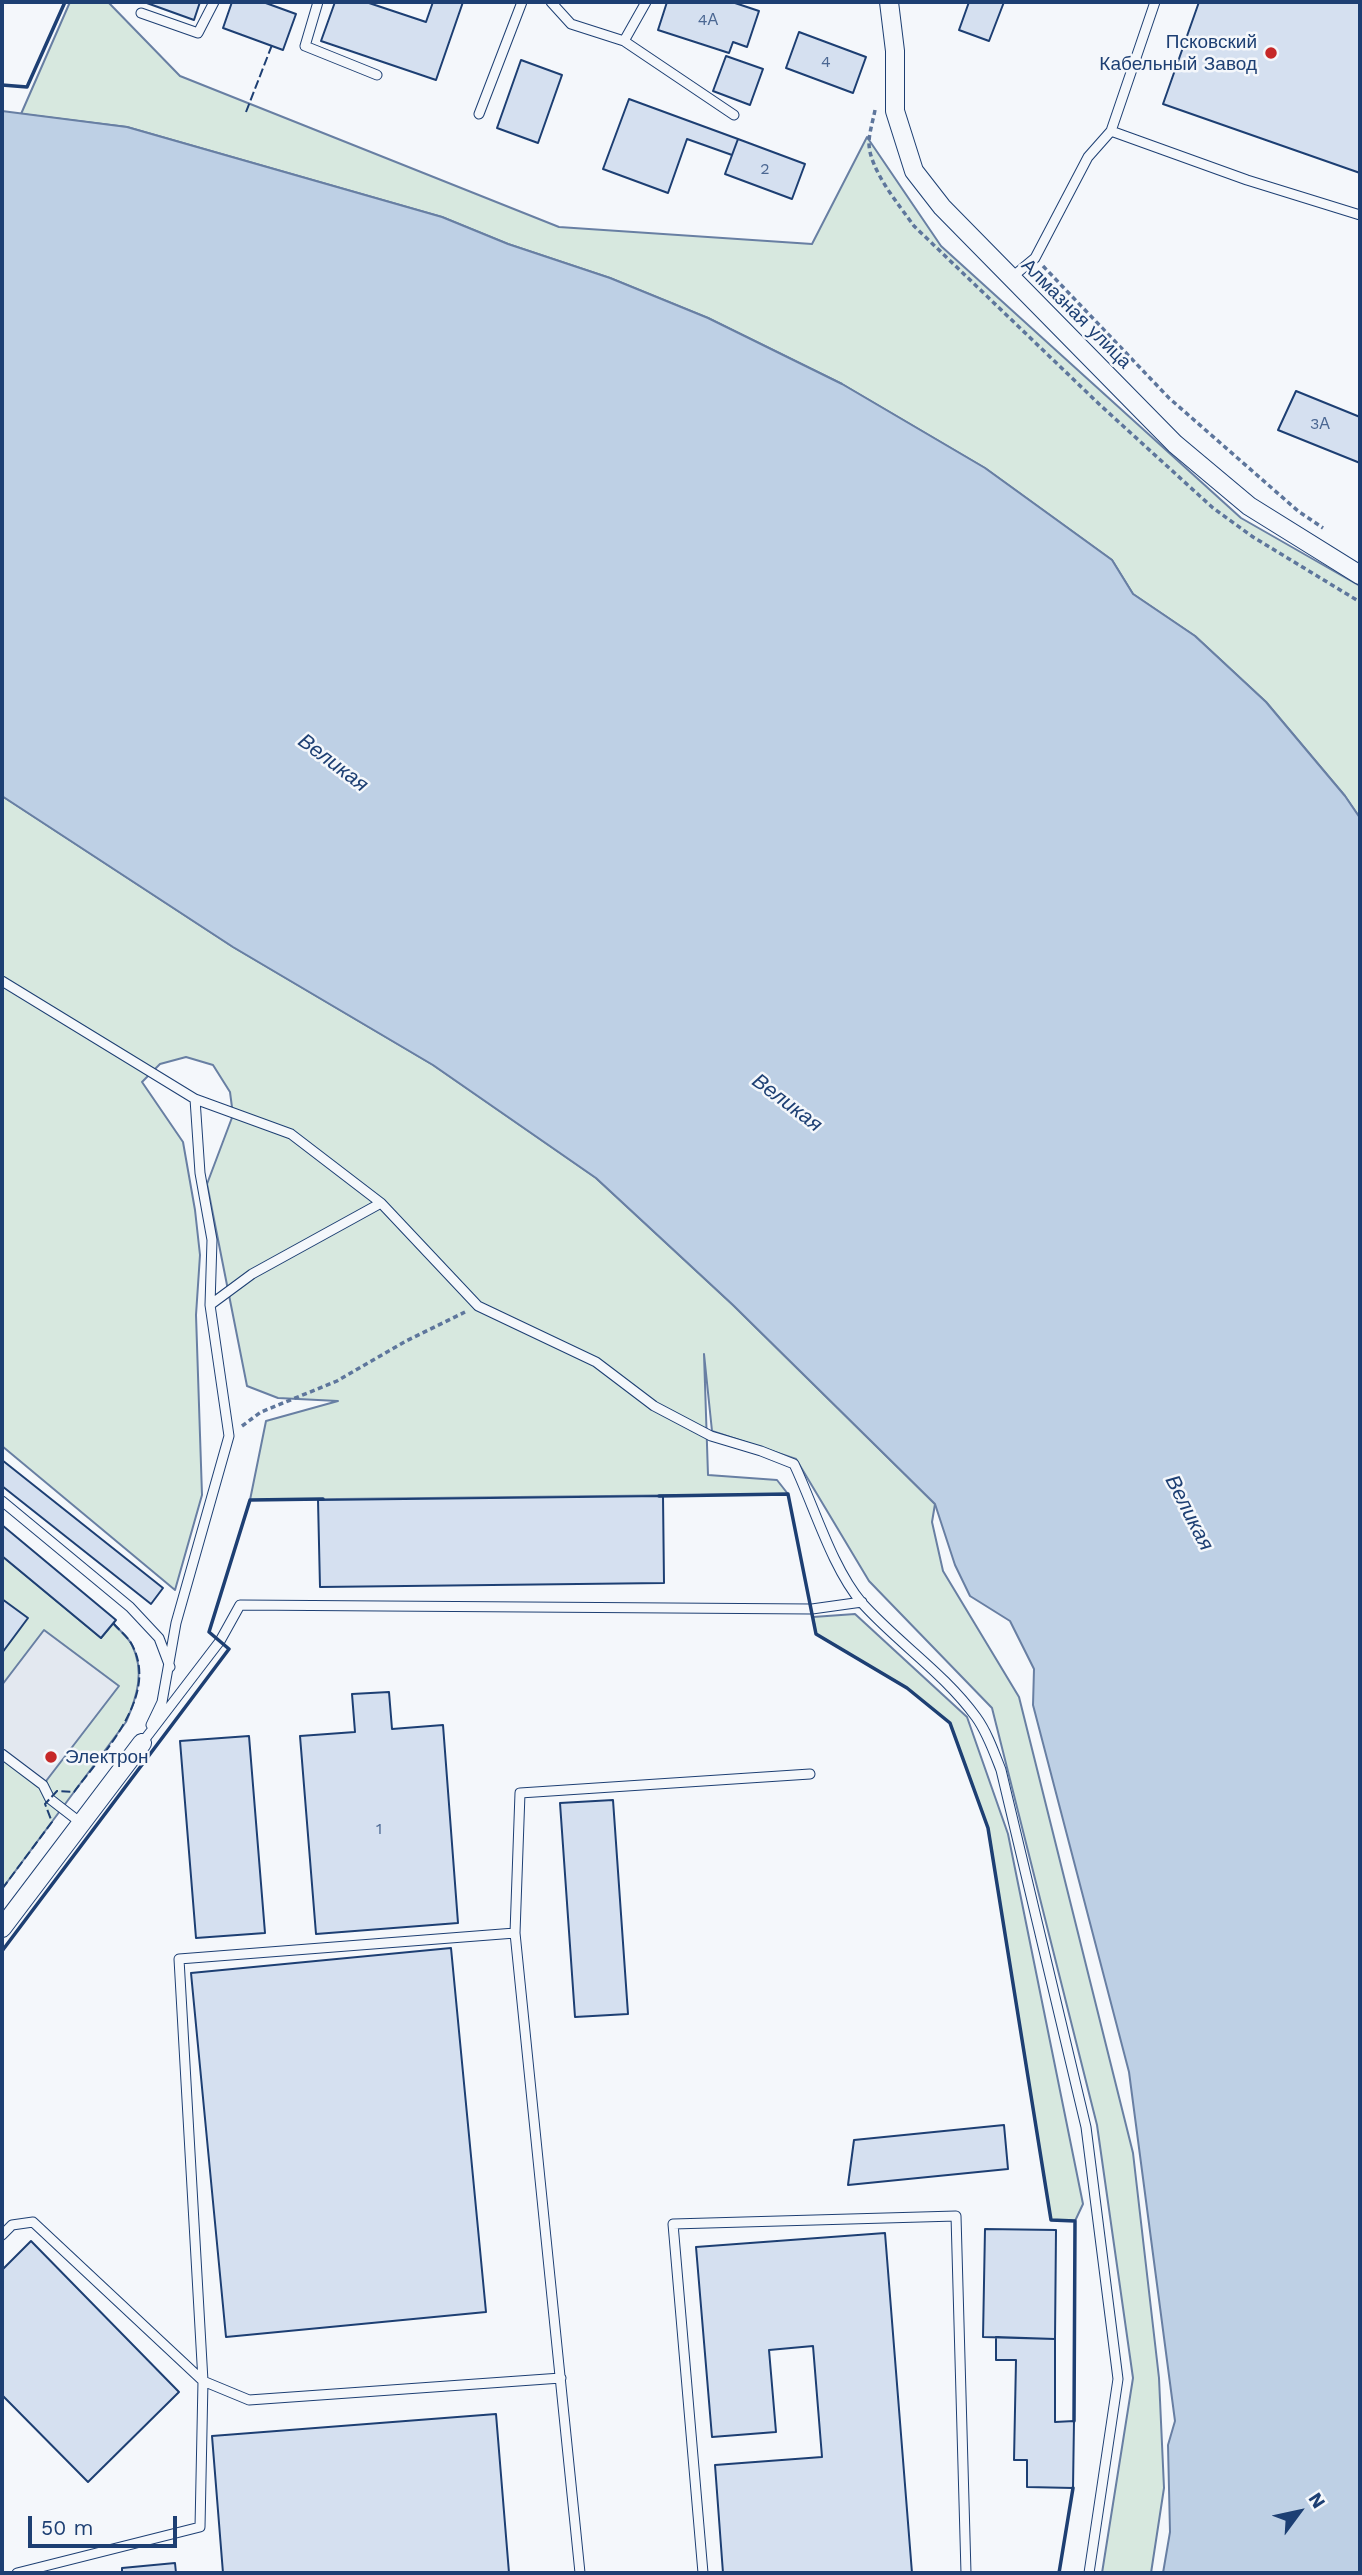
<!DOCTYPE html>
<meta charset="utf-8">
<style>
body{margin:0}
#map{position:relative;width:1362px;height:2575px;overflow:hidden;background:#f4f7fb;font-family:"Work Sans",sans-serif}
canvas{display:block}
.frame{position:absolute;inset:0;border:4px solid #1d3f73;pointer-events:none}
.north{position:absolute;left:1264px;top:2477px;width:70px;height:70px;-webkit-text-stroke:5px #f4f7fb;paint-order:stroke;rotate:57deg;font-size:19px;font-weight:700;line-height:28px;text-align:center;color:#1d3f73}
.north::after{content:'';display:block;margin:auto;width:24px;height:32px;background:#1d3f73;clip-path:polygon(50% 0,100% 100%,50% 72%,0 100%)}
.scale{position:absolute;left:28px;top:2516px;width:149px;height:32px;box-sizing:border-box;border:4px solid #1d3f73;border-top:0;padding-left:9px;font-size:21px;line-height:24px;white-space:nowrap;color:#1d3f73;-webkit-text-stroke:5px #f4f7fb;paint-order:stroke}
</style>
<div id="map">
<canvas width="1362" height="2575"></canvas>
<div class="frame"></div>
<div class="north">N</div>
<div class="scale">50 m</div>
</div>
<script>
const ctx = document.querySelector('canvas').getContext('2d');
ctx.lineJoin = 'round';
function fillPath(path, color) {
  ctx.fillStyle = color;
  ctx.fill(path, 'evenodd');
}
function strokePath(path, color, width, dash) {
  ctx.strokeStyle = color;
  ctx.lineWidth = width;
  ctx.lineCap = dash ? 'butt' : 'round';
  ctx.setLineDash(dash || []);
  ctx.stroke(path);
}
function write(font, color, halo, rows, align = 'center') {
  ctx.font = font + ' "Work Sans",sans-serif';
  ctx.lineWidth = 5;
  ctx.setLineDash([]);
  ctx.textBaseline = 'middle';
  ctx.strokeStyle = halo;
  ctx.fillStyle = color;
  for (const [text, x, y, turn = 0] of rows) {
    ctx.save();
    ctx.translate(x, y);
    ctx.rotate((+turn || 0) * Math.PI / 180);
    ctx.textAlign = isNaN(turn) ? turn : align;
    if (halo) ctx.strokeText(text, 0, 0);
    ctx.fillText(text, 0, 0);
    ctx.restore();
  }
}
const green = new Path2D(`
 M70,2h38l72,74 379,151 253,17 55,-107 74,109 300,272 119,68v232l-15,-22 -79,-94 -71,-66 -62,-42 -21,-34 -127,-92 -143,-84 -134,-66 -98,-40 -102,-34 -66,-27 -315,-90 -106,-13z
 M2,796l231,151 200,118 163,113 137,127 202,199 -3,18 11,49 76,126 114,456 26,225 5,110 -13,85h-49l31,-195 -36,-253 -105,-417 -123,-127 -73,-122 -84,-28 -8,-77 4,121 69,5 11,14 -538,6 16,-79 72,-20 -60,-3 -31,-12 -40,-202 26,-69 -3,-23 -17,-27 -27,-8 -26,7 -18,18 41,60 12,68 5,45 -4,60 6,180 -27,95 -173,-144z
 M2,1556l99,82 12,-15c6,7 15,14 19,22 13,26 5,52 -6,77l-124,167z
 M855,1614l112,103 41,117 75,370 -8,17 -24,-1 -63,-392 -38,-105 -43,-35 -91,-54 -3,-17z`);
fillPath(green, '#d7e8df');
strokePath(green, '#687fa3', 2);
const parking = new Path2D(`
 M44,1630l75,56 -76,99 -41,-31v-69z`);
fillPath(parking, '#e3e8f0');
strokePath(parking, '#687fa3', 2);
const water = new Path2D(`
 M2,111l125,16 315,90 66,27 102,34 98,40 134,66 143,84 127,92 21,34 62,42 71,66 79,94 15,22v1755h-197l7,-41 -2,-87 7,-24 -46,-349 -96,-367 1,-36 -24,-48 -40,-25 -15,-31 -20,-61 -202,-199 -137,-127 -163,-113 -200,-118 -231,-151z`);
fillPath(water, '#bed0e5');
strokePath(water, '#687fa3', 2);
const building = new Path2D(`
 M144,2h56l-6,18z
 M232,2h31l33,12 -13,36 -60,-22z
 M335,2h31l60,20 7,-20h30l-27,78 -115,-39z
 M667,2h65l27,9 -12,36 -14,-5 -4,11 -71,-23z
 M969,2h35l-15,39 -30,-11z
 M1199,2h161v171l-197,-69z
 M799,32l67,25 -13,36 -67,-25z
 M726,56l37,13 -13,36 -37,-14z
 M521,60l41,15 -24,68 -41,-15z
 M629,99l109,40 -6,16 -45,-16 -19,54 -65,-24z
 M738,139l67,25 -13,35 -67,-25z
 M1296,391l64,26v46l-82,-33z
 M2,1460l161,128 -12,16 -149,-118z
 M663,1496l1,87 -344,4 -2,-87z
 M2,1525l114,95 -15,18 -99,-82z
 M2,1599l26,19 -26,35z
 M389,1692l3,37 51,-4 15,198 -142,11 -16,-198 55,-4 -3,-38z
 M249,1736l16,197 -69,5 -16,-197z
 M613,1800l15,214 -53,3 -15,-214z
 M451,1948l35,364 -260,25 -35,-364z
 M1004,2125l4,44 -160,16 6,-45z
 M985,2229l71,1 -1,109 -72,-2z
 M885,2233l27,340h-189l-8,-108 107,-8 -9,-111 -44,4 7,82 -64,5 -16,-190z
 M31,2241l148,151 -91,90 -86,-87v-125z
 M996,2337l59,2v83l19,-1 -1,67 -46,-1v-27h-13l2,-100h-20z
 M496,2414l13,159h-286l-11,-137z
 M175,2563l1,10h-54v-5z`);
fillPath(building, '#d5e0f0');
strokePath(building, '#1d3f73', 2);
const lane = new Path2D(`
 M318,2l-13,44 72,29
 M551,2l20,22 53,17 22,-39
 M141,13l57,20 16,-31
 M624,41l110,74
 M479,114l43,-112
 M1111,131l44,-129
 M1011,278l24,-20 53,-101 23,-26 136,49 113,35
 M2,981l193,118 96,35 90,69 97,103 118,56 58,44 57,30 50,15 33,13c20,42 38,104 68,139 36,40 82,70 114,114 11,15 18,35 25,53l85,357 32,252 -29,194
 M210,1305l42,-31 129,-71
 M2,1501l128,106 29,31 11,29
 M151,1725l11,-23 14,-79 53,-187 -19,-131 2,-65 -12,-67 -5,-74
 M142,1743l78,-102 20,-36 572,4 50,-7
 M2,1754l41,31 7,14 31,24
 M515,1933l5,-140 290,-19
 M2,2235l10,-10 21,-3 170,159 46,19 312,-22
 M17,2573l183,-46 3,-146 -24,-422 336,-26 65,640
 M703,2573l-30,-349 283,-8 10,357`);
const street = new Path2D(`
 M889,2l6,49v60l19,60 28,36 233,237 74,62 111,69
 M2,1928l140,-185`);
strokePath(lane, '#1d3f73', 11);
strokePath(street, '#1d3f73', 20);
strokePath(new Path2D(`
 M875,110c-2,11 -6,23 -6,33 0,26 30,62 45,83l185,178 114,104 40,29 107,65
 M1043,266l126,132 129,113 25,17
 M242,1426l19,-14 76,-31 69,-40 59,-29`), '#5e769c', 3.5, [5, 3.5]);
strokePath(lane, '#f4f7fb', 9);
strokePath(street, '#f4f7fb', 18);
strokePath(new Path2D(`
 M246,112l26,-67
 M2,1889l50,-67 -7,-18 12,-13 17,1c29,-39 87,-97 57,-149 -4,-7 -12,-13 -18,-20`), '#1d3f73', 2, [9, 3.5]);
strokePath(new Path2D(`
 M2,85l25,2 38,-85
 M659,1496l129,-2 28,140 91,54 43,35 38,105 63,392 24,1 -1,200
 M2,1951l227,-302 -20,-17 41,-132 73,-1
 M1059,2573l14,-85`), '#1d3f73', 3.5);
for (const [x, y, r, color] of [
 [1271,53,7,"#c62828"],
 [51,1757,7,"#c62828"]
]) {
  const dot = new Path2D();
  dot.arc(x, y, r, 0, 2 * Math.PI);
  ctx.fillStyle = color;
  ctx.fill(dot);
  strokePath(dot, '#f4f7fb', 2.5);
}
write('16px', '#4b6792', null, [
 ["4А",708,20],
 ["4",826,62],
 ["2",765,169],
 ["3А",1320,424],
 ["1",379,1829]
]);
write('19px', '#1d3f73', '#f4f7fb', [
 ["Псковский",1257,42],
 ["Кабельный Завод",1257,64],
 ["Электрон",65,1757,"left"]
], 'right');
write('19px', '#1d3f73', '#f4f7fb', [
 ["Алмазная улица",1076,314,45]
]);
write('italic 21px', '#1d3f73', '#f4f7fb', [
 ["Великая",333,763,37],
 ["Великая",787,1103,37],
 ["Великая",1189,1513,63]
]);
</script>
